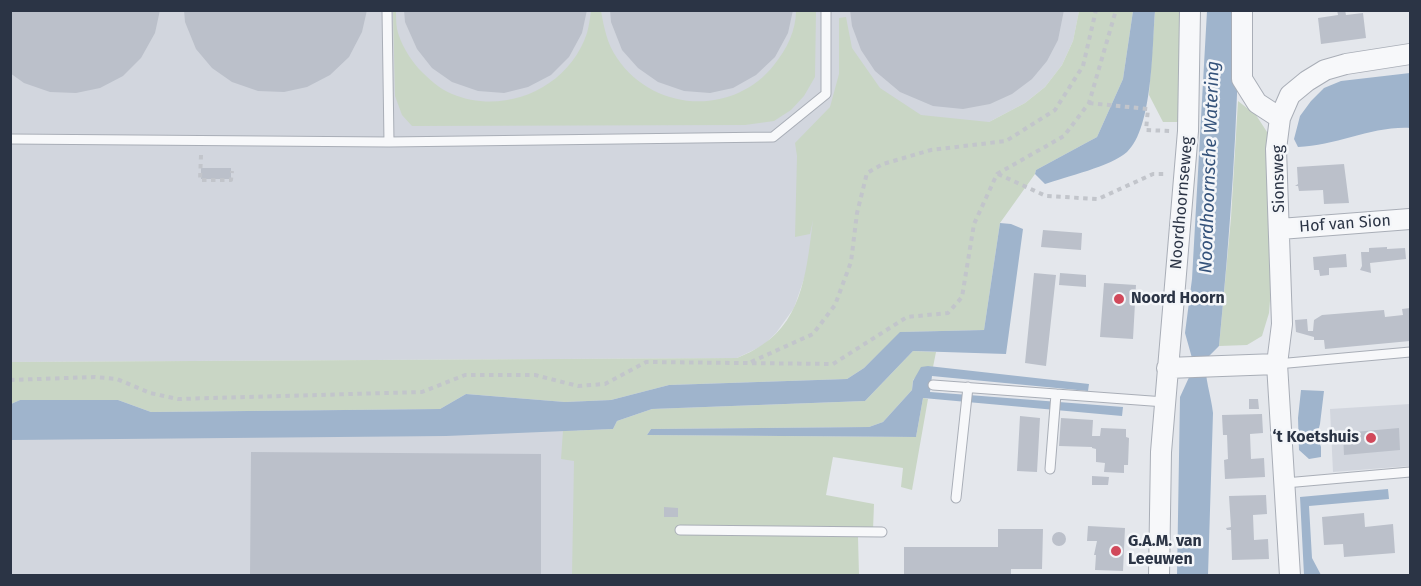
<!DOCTYPE html>
<meta charset="utf-8">
<style>
body{margin:0}
#map{position:relative;width:1421px;height:586px;overflow:hidden;background:#e4e7ec;font-family:"Fira Sans",sans-serif}
canvas{display:block}
.frame{position:absolute;inset:0;border:12px solid #2b3445;pointer-events:none}
</style>
<div id="map">
<canvas width="1421" height="586"></canvas>
<div class="frame"></div>
</div>
<script>
const ctx = document.querySelector('canvas').getContext('2d');
ctx.lineJoin = 'round';
function fillPath(path, color) {
  ctx.fillStyle = color;
  ctx.fill(path, 'evenodd');
}
function strokePath(path, color, width, dash) {
  ctx.strokeStyle = color;
  ctx.lineWidth = width;
  ctx.lineCap = dash ? 'butt' : 'round';
  ctx.setLineDash(dash || []);
  ctx.stroke(path);
}
function write(font, color, halo, rows, align = 'center') {
  ctx.font = font + ' "Fira Sans",sans-serif';
  ctx.lineWidth = 5;
  ctx.setLineDash([]);
  ctx.textBaseline = 'middle';
  ctx.strokeStyle = halo;
  ctx.fillStyle = color;
  for (const [text, x, y, turn = 0] of rows) {
    ctx.save();
    ctx.translate(x, y);
    ctx.rotate((+turn || 0) * Math.PI / 180);
    ctx.textAlign = isNaN(turn) ? turn : align;
    if (halo) ctx.strokeText(text, 0, 0);
    ctx.fillText(text, 0, 0);
    ctx.restore();
  }
}
fillPath(new Path2D(`
 M10,11h1069l-6,30 -11,24 -17,22 -20,16 -36,19 -184,154 -11,32 -18,25 -12,12 -27,13 -726,4z
 M1410,404v62l-77,6 -3,-63z
 M577,423v152h-566l-1,-151z`), '#d2d6de');
fillPath(new Path2D(`
 M393,11h3c0,5 0,12 1,18 3,14 13,30 22,40 9,9 20,20 33,25 53,22 117,-6 135,-61 2,-7 3,-15 4,-22h10c3,16 6,33 16,47 37,55 117,58 157,7 13,-16 22,-35 22,-54h20l-1,66 -11,19 -13,14 -17,11 -29,4 -333,1 -10,-11 -7,-19z
 M1079,11h54l-10,68 -26,58 -61,33 -1,4 -35,49 -16,107 -83,2 -37,36 -17,11 -178,6 -58,15 -46,2 -99,-8 -26,15 -289,3 -33,-12h-98l-9,4 -1,-42 727,-4c9,-4 18,-8 25,-13 42,-27 45,-80 51,-125l-3,14 -15,3 2,-81 -2,-13 35,-36 9,-33v-56l7,-1 6,31 28,40 41,27 68,7 36,-19 20,-16 17,-22 11,-24z
 M1155,11h27v111h-19l-14,-27z
 M1238,101l18,14 11,17 5,144 -3,37 -7,23 -15,9 -28,1 12,-128z
 M913,351l23,1 -3,15 -5,-1 -15,14 -1,10 -29,32 -14,5 -218,2 -4,6 269,2 7,-39 5,1 -16,91 -11,-3 2,-19 -70,-11 -7,38 48,9 -1,26 -193,4 178,3 1,38h-287l2,-114 -13,-2 2,-28 50,-2 4,-8 35,-12 213,-8z`), '#c9d6c5');
fillPath(new Path2D(`
 M1133,11h22c-3,35 -2,117 -28,141 -15,14 -62,25 -82,32l-10,-10 1,-4 61,-33 26,-58z
 M1207,11h32c-1,112 -9,223 -20,335l-13,13c-2,19 5,35 7,54l-5,162 -31,1 3,-179 11,-24 1,-15 -7,-25 7,-54z
 M1410,73v55c-38,-2 -74,18 -112,19l-4,-8 6,-23 11,-15 13,-13 17,-7z
 M1000,223l11,1 12,5 -17,125 -93,-3 -48,50 -213,8 -35,12 -4,8 -167,7 -435,4v-36l9,-4h98l33,12 289,-3 26,-15 99,8 46,-2 58,-15 178,-6 17,-11 36,-36 84,-2z
 M928,366l161,18 -1,7 -156,-15 -2,16 193,15 -1,9 -199,-18 -7,39 -269,-2 4,-6 218,-2 14,-5 29,-32 1,-9 8,-14z
 M1301,390l23,1 -4,33 -3,11 4,12v10l-12,2 -10,-9 -1,-32z
 M1388,489l1,10 -80,7 3,52 9,17h-17l-4,-78z`), '#9fb4cc');
fillPath(new Path2D(`
 M10,10h150l-5,23 -14,25 -18,18 -23,12 -24,5 -26,-1 -26,-9 -14,-10z
 M184,10h183l-5,22 -13,25 -19,18 -23,12 -23,5 -26,-1 -26,-9 -20,-14 -16,-19 -11,-27z
 M404,10h183l-5,23 -13,24 -18,18 -23,12 -24,6 -26,-2 -26,-9 -20,-14 -15,-19 -12,-27z
 M610,10h183l-5,23 -13,24 -19,18 -23,13 -23,5 -26,-2 -26,-9 -20,-14 -16,-18 -11,-28z
 M850,10h214l-6,30 -11,21 -15,18 -20,15 -22,10 -27,5 -30,-3 -33,-14 -25,-21 -14,-21 -9,-24z
 M1337,10h8l1,5 17,-2 3,25 -45,6 -3,-26 20,-3z
 M1344,164l5,39 -25,1 -1,-14 -24,1 -1,-5h-3l3,-2 -1,-17z
 M201,168h30v11h-30z
 M1043,230l39,3 -1,17 -40,-3z
 M1387,247v2l18,-1 1,11 -36,4 1,10 -11,-3 2,-4 -1,-14h8v-4z
 M1346,254l1,13 -18,1v7l-9,1 -1,-6h-5l-1,-13z
 M1034,273l22,2 -10,91 -21,-3z
 M1060,273l26,2v12l-27,-2z
 M1104,283l32,2 -3,54 -33,-2z
 M1410,308v33l-85,8 -1,-9h-10v-3l-18,-5 -1,-12 12,-1 1,12h5l1,-11 8,-5 62,-5 1,7 18,-2 -1,-6z
 M1249,399h9l1,10h-10z
 M1262,414l1,19 -13,1 1,25 13,-1 1,19 -40,2 -1,-19 4,-1 -1,-24h-4l-1,-20z
 M1020,416l20,2 -3,54 -20,-1z
 M1061,418l32,2 -1,16h8l1,-8 25,1v8l3,1 -1,27h-4v8l-20,-1 1,-9 -9,-1v-13l-4,-1v-1l-33,-1z
 M1399,428l1,22 -56,5 -1,-22z
 M251,452l290,2v122h-291z
 M1092,476l17,1 -1,8h-16z
 M1266,495l1,19 -14,1 1,25 14,-1 1,20 -37,1 -1,-30h-4l-1,-2 5,-1 -2,-31z
 M664,507l14,1v9h-14z
 M1364,513l1,14 28,-3 2,29 -51,4 -1,-13 -19,1 -2,-28z
 M1088,526l37,2 -2,43 -28,-1 1,-15h-2l3,-14h-10z
 M998,529h45l-1,40h-31v7h-107v-29h94z
 M1052 539a7 7 0 1 1 14 0a7 7 0 1 1-14 0Z`), '#bbc0ca');
const lane = new Path2D(`
 M387,10l2,132
 M10,139l379,3 384,-5 53,-43v-84
 M1277,364l133,-12
 M933,385l232,17
 M1050,469l6,-75
 M1285,483l125,-11
 M956,498l12,-111
 M680,530l202,2`);
const street = new Path2D(`
 M1242,10v69l15,24 23,15
 M1280,229l130,-10
 M1167,368l110,-4
 M1159,576l2,-124 27,-321 2,-121
 M1290,576l-13,-212 5,-40 -6,-175 4,-31 10,-23 17,-14 18,-11 21,-6 64,-10`);
strokePath(lane, '#a9aeb7', 11);
strokePath(street, '#a9aeb7', 22);
strokePath(new Path2D(`
 M1089,103l59,6 -2,21 24,1
 M201,155l-1,25h31l1,-9
 M998,174l48,22 52,3 55,-25h13
 M751,362l62,-28 22,-29 16,-43 6,-49 10,-40 16,-9 48,-14 75,-9 49,-31 28,-44 13,-56
 M10,380l85,-3 22,2 33,14 28,6 244,-7 43,-17h70l43,11 27,-2 41,-22 187,2 74,-47 41,-4 14,-16 12,-73 23,-50 67,-38 25,-33 27,-93`), '#c2c5cb', 4, [4.5, 4.5]);
strokePath(lane, '#f7f8fa', 9);
strokePath(street, '#f7f8fa', 20);
for (const [x, y, r, color] of [
 [1119,299,6,"#d1495b"],
 [1371,438,6,"#d1495b"],
 [1116,551,6,"#d1495b"]
]) {
  const dot = new Path2D();
  dot.arc(x, y, r, 0, 2 * Math.PI);
  ctx.fillStyle = color;
  ctx.fill(dot);
  strokePath(dot, '#f4f6f9', 2);
}
write('16px', '#2b3445', '#f4f6f9', [
 ["Sionsweg",1279,179,-91],
 ["Noordhoornseweg",1182,203,-85],
 ["Hof van Sion",1345,224,-4]
]);
write('bold 16px', '#2b3445', '#f4f6f9', [
 ["Noord Hoorn",1131,299],
 ["‘t Koetshuis",1359,438,"right"],
 ["G.A.M. van",1128,542],
 ["Leeuwen",1128,560]
], 'left');
write('italic 18px', '#34527a', '#f4f6f9', [
 ["Noordhoornsche Watering",1210,167,-88]
]);
</script>
